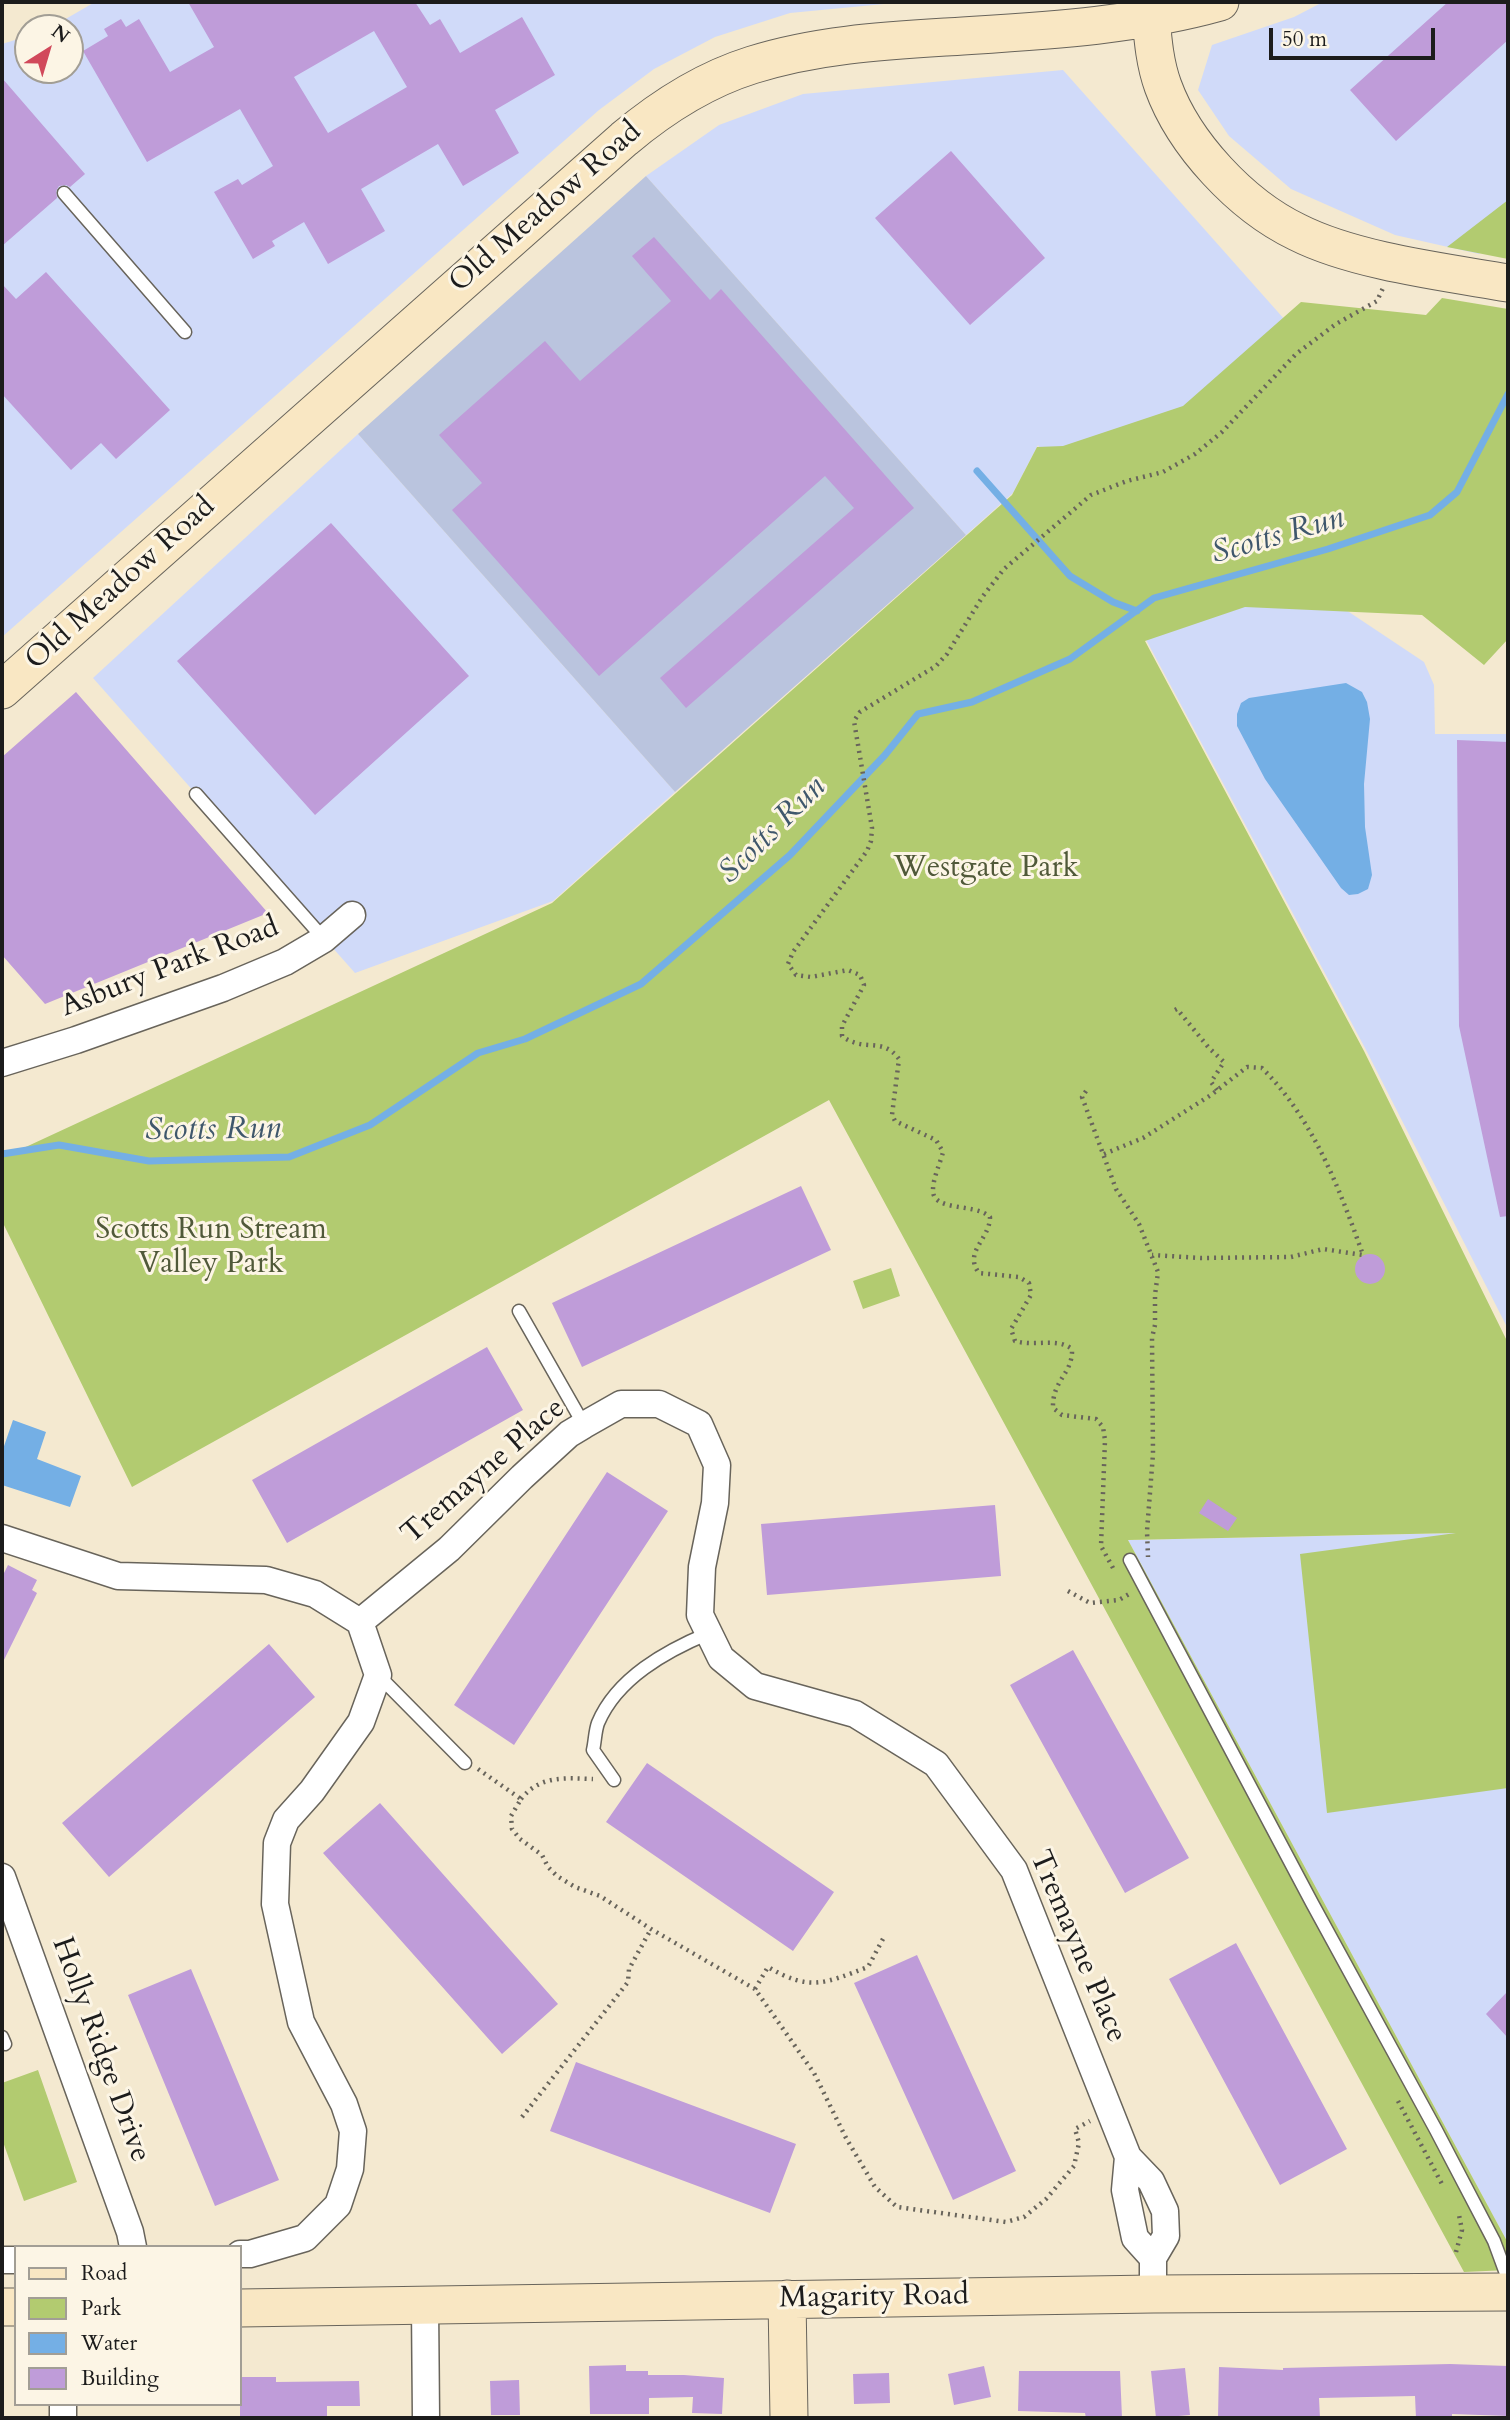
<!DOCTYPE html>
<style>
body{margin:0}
#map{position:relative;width:1510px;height:2420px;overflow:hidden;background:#f4e9d0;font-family:Cardo,serif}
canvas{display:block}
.frame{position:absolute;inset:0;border:4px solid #1c1c1c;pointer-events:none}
.legend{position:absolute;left:14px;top:2245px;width:228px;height:161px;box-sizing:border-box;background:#fcf5e5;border:2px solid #a29e95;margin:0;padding:9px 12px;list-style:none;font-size:21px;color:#1c1c1c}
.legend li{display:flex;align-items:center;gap:14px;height:35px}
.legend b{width:35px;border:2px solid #a29e95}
.north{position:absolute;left:14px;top:14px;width:70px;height:70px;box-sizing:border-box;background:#fcf5e5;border:2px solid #a29e95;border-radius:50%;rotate:37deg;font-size:19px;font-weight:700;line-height:28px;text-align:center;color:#1c1c1c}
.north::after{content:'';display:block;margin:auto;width:24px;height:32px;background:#d1495b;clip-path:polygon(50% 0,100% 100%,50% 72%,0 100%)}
.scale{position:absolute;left:1269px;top:28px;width:166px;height:32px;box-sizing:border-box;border:4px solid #1c1c1c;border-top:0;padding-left:9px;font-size:21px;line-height:24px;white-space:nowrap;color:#1c1c1c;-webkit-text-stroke:5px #fcf5e5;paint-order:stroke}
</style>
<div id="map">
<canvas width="1510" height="2420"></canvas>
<div class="frame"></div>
<ul class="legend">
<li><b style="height:9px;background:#f9e7c3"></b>Road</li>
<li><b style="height:19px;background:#b2cb70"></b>Park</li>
<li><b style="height:19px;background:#74afe5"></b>Water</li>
<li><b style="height:19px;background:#bf9cd9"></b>Building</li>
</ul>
<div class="north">N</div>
<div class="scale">50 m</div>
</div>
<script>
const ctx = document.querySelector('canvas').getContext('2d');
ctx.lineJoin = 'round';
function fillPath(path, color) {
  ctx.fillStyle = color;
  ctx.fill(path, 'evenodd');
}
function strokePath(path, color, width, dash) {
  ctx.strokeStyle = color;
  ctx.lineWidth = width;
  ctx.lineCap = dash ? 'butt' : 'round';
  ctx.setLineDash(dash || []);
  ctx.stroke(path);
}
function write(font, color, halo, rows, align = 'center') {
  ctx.font = font + ' Cardo,serif';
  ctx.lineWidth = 6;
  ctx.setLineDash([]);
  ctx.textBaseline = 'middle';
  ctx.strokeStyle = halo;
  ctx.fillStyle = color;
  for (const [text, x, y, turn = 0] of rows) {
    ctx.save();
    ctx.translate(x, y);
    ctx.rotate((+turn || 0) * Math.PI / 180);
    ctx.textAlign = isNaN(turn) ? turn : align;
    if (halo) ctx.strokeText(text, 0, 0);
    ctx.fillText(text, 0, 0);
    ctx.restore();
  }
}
fillPath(new Path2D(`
 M95,2h810l-115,11 -75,24 -61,32 -55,41 -597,527v-593l26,-8v34h42v-42h-20z
 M1323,2h185v222l-29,30 -84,-19 -104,-46 -62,-53 -31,-46 14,-45 82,-28z
 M1063,70l262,295 -259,133 -28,-53 -25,48 -47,42 -320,-359 73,-51 84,-31z
 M358,434l317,358 -122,109 -198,72 -262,-295z
 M1316,590l108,72 10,23 1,49h73v595l-143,-281 -221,-412 98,-33z
 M1508,1532v711l-380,-703z`), '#d0daf9');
fillPath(new Path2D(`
 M646,176l320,359 -291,257 -317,-358z`), '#bac4de');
fillPath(new Path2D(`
 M1508,200v59l-61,-12z
 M1442,298l66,11v330l-24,26 -62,-50 -177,-8 -100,34 219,410 144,292v445l-181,25 -27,-259 156,-21 -328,7 380,703v27l-44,2 -635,-1172 -697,387 -130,-266v-63l550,-255 460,-408 25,-48 26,-1 120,-40 118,-104 125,13z
 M891,1268l9,28 -37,13 -10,-28z
 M38,2070l39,112 -53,19 -22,-62v-56z`), '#b2cb70');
fillPath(new Path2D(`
 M1346,683l16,9 5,10 3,17 -6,65 1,43 7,48 -4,14 -10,5 -9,1 -8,-7 -76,-109 -28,-53v-12l4,-11 8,-5z
 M13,1420l33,12 -9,27 44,17 -11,31 -68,-22v-33z`), '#74afe5');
strokePath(new Path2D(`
 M977,471l93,105 43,26 24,9
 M2,1154l57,-9 90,16 140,-4 81,-32 108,-72 47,-14 116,-55 149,-129 95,-100 33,-41 54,-12 98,-43 84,-61 174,-49 102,-34 27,-23 51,-98`), '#74afe5', 7);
fillPath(new Path2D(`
 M188,2h227l15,23 10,-6 20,34 62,-36 33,58 -60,35 24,43 -56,33 -25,-42 -77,45 24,42 -57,33 -24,-42 -32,19 3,5 -22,13 -39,-67 24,-13 4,6 31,-19 -33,-57 -93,53 -64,-111 25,-15 -4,-7 17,-10 5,8 13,-8 31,53 44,-25zM374,31l33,56 -79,46 -34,-56z
 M1448,2h60v38l-112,101 -46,-51z
 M2,78l83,96 -15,13 -4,-2 -7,1 -3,5 1,7 -55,48z
 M951,151l94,107 -75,67 -95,-107z
 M654,237l56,63 11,-11 193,219 -228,200 -26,-30 194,-170 -29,-32 -226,200 -147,-166 30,-27 -43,-48 106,-94 35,40 91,-80 -39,-45z
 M46,272l124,138 -54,49 -15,-16 -30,27 -69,-76v-110l14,15z
 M331,523l138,153 -154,139 -138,-154z
 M76,692l192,221 -223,91 -43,-49v-198z
 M1457,740l51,2v474l-8,1 -41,-191z
 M801,1186l30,64 -249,117 -30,-64z
 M1355 1269a15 15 0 1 1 30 0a15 15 0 1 1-30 0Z
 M487,1347l36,63 -236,133 -35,-63z
 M607,1472l61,39 -154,234 -60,-40z
 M1208,1499l29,19 -9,13 -29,-18z
 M995,1505l6,71 -234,19 -6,-71z
 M8,1565l29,15 -5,10 5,3 -35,71v-87z
 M269,1644l46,53 -206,180 -47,-54z
 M1073,1650l116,208 -64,35 -115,-208z
 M647,1763l187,129 -41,59 -187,-129z
 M380,1803l178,201 -56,50 -179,-201z
 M1236,1943l111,206 -67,36 -111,-206z
 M917,1955l99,216 -63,29 -99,-217z
 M191,1969l88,211 -64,26 -87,-211z
 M1508,1991v47l-22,-24z
 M576,2062l220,82 -26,69 -220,-82z
 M1450,2364l58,2v50l-56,-2v4h-36l-1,-22 -96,2 1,20h-102l1,-51 64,3v-2z
 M626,2365v6h22v4h36l40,3 -2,36 -30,-1 1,-16 -44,1v16h-59l-1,-48z
 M984,2366l7,31 -37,8 -6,-31z
 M1185,2368l5,47 -34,3 -5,-47z
 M1019,2371h101l2,47h-36l-1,-5 -67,-2z
 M889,2373l1,30 -36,1 -1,-30z
 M240,2377h36v5l83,-1 1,25h-33v12h-87z
 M519,2380l1,35h-29l-1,-34z`), '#bf9cd9');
const lane = new Path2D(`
 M64,193l121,139
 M196,794l128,145
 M519,1311l65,114
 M1130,1560l182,343 124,227 58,111 14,38
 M378,1675l87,88
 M614,1780l-21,-30c2,-8 2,-19 5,-27 19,-45 68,-72 111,-90
 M2,2037l3,7`);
const street = new Path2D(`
 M2,1063l74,-23 147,-52 62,-26 39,-23 28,-24
 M2,1538l116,38 148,4 49,14 45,28 18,53 -17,47 -49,69 -26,29 -9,23 -2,61 26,118 43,82 9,27 -3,38 -12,36 -33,33 -55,16h-10
 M360,1622l89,-73 73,-72 47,-43 15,-9 37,-21h38l40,20 18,41 -2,38 -13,64 -2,48 21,43 34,28 100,28 81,50 78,106 114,287 23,24 14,30 1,25 -13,22v36
 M2,1877l128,355 3,15
 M1128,2157l-3,33 10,48 18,20
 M2,2260h14
 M425,2305l1,113
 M63,2404v14`);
const secondary = new Path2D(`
 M1151,18c2,23 4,46 12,68 21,58 78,119 134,146 57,29 147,40 211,51
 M2,690l622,-551c38,-32 80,-59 128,-74 63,-20 129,-24 194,-28 92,-6 185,-10 274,-35
 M787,2299l2,119
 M2,2307h14
 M240,2308l913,-14 355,-2`);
strokePath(lane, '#68645b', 15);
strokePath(street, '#68645b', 29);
strokePath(secondary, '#68645b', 39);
strokePath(new Path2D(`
 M1175,1010l2,-1 32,39 15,14 -13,20 6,8
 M1086,1091l-4,6 34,92 23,35 19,48 -3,23v30l-3,13 1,116 -6,77 1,26
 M1104,1154l39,-16 68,-43 36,-28 15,1c51,51 77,119 101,187l-40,-6 -32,8 -90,1 -49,-3
 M1113,1568l-12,-22 4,-106 -2,-13 -7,-8 -34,-4 -9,-7c-1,-28 20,-34 19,-59 -16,-12 -36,-2 -57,-8l-4,-12 20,-34 -2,-12 -10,-6 -40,-4c-16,-21 11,-34 11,-56 -14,-14 -58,-5 -57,-27 0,-12 7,-26 10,-38l-7,-12 -41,-19 -3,-6 7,-56c-17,-23 -35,-6 -57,-23v-10l22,-41 -4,-10 -12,-5 -37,7 -15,-2 -8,-11 5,-12 74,-101 4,-10 1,-13 -18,-107 6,-9 76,-46 11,-12 36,-58 21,-27 87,-74 36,-14 36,-9 32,-18 27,-22 74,-78 40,-30 41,-23 6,-13
 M1068,1591l22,12 29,-3 10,-6
 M478,1769l43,30 -10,17 1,13 8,10 22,16 6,12 9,9 18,11 25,9 51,33 104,60 59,84 32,65 29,49 22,20 109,15 18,-5 22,-18 28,-33 5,-23 -4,-14 15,-8
 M521,1799c19,-24 44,-21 72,-20
 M755,1989l13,-22c42,25 57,16 100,0l16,-30
 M1398,2101l45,85
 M522,2117l106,-135 1,-13 22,-40
 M1456,2252l6,-22 -3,-15`), '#68645b', 4.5, [2, 5]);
strokePath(lane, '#fff', 12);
strokePath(street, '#fff', 26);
strokePath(secondary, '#f9e7c3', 37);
write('30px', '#1c1c1c', '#fcf5e5', [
 ["Old Meadow Road",546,208,-41],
 ["Old Meadow Road",121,584,-42],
 ["Asbury Park Road",170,968,-21],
 ["Tremayne Place",484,1472,-41],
 ["Tremayne Place",1077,1947,67],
 ["Holly Ridge Drive",100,2050,70],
 ["Magarity Road",874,2298,-1]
]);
write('30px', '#505939', '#fcf5e5', [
 ["Westgate Park",986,869],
 ["Scotts Run Stream",211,1231],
 ["Valley Park",211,1265]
]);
write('italic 32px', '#3f576c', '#fcf5e5', [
 ["Scotts Run",1278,537,-16],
 ["Scotts Run",773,831,-45],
 ["Scotts Run",213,1131,-1]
]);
</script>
